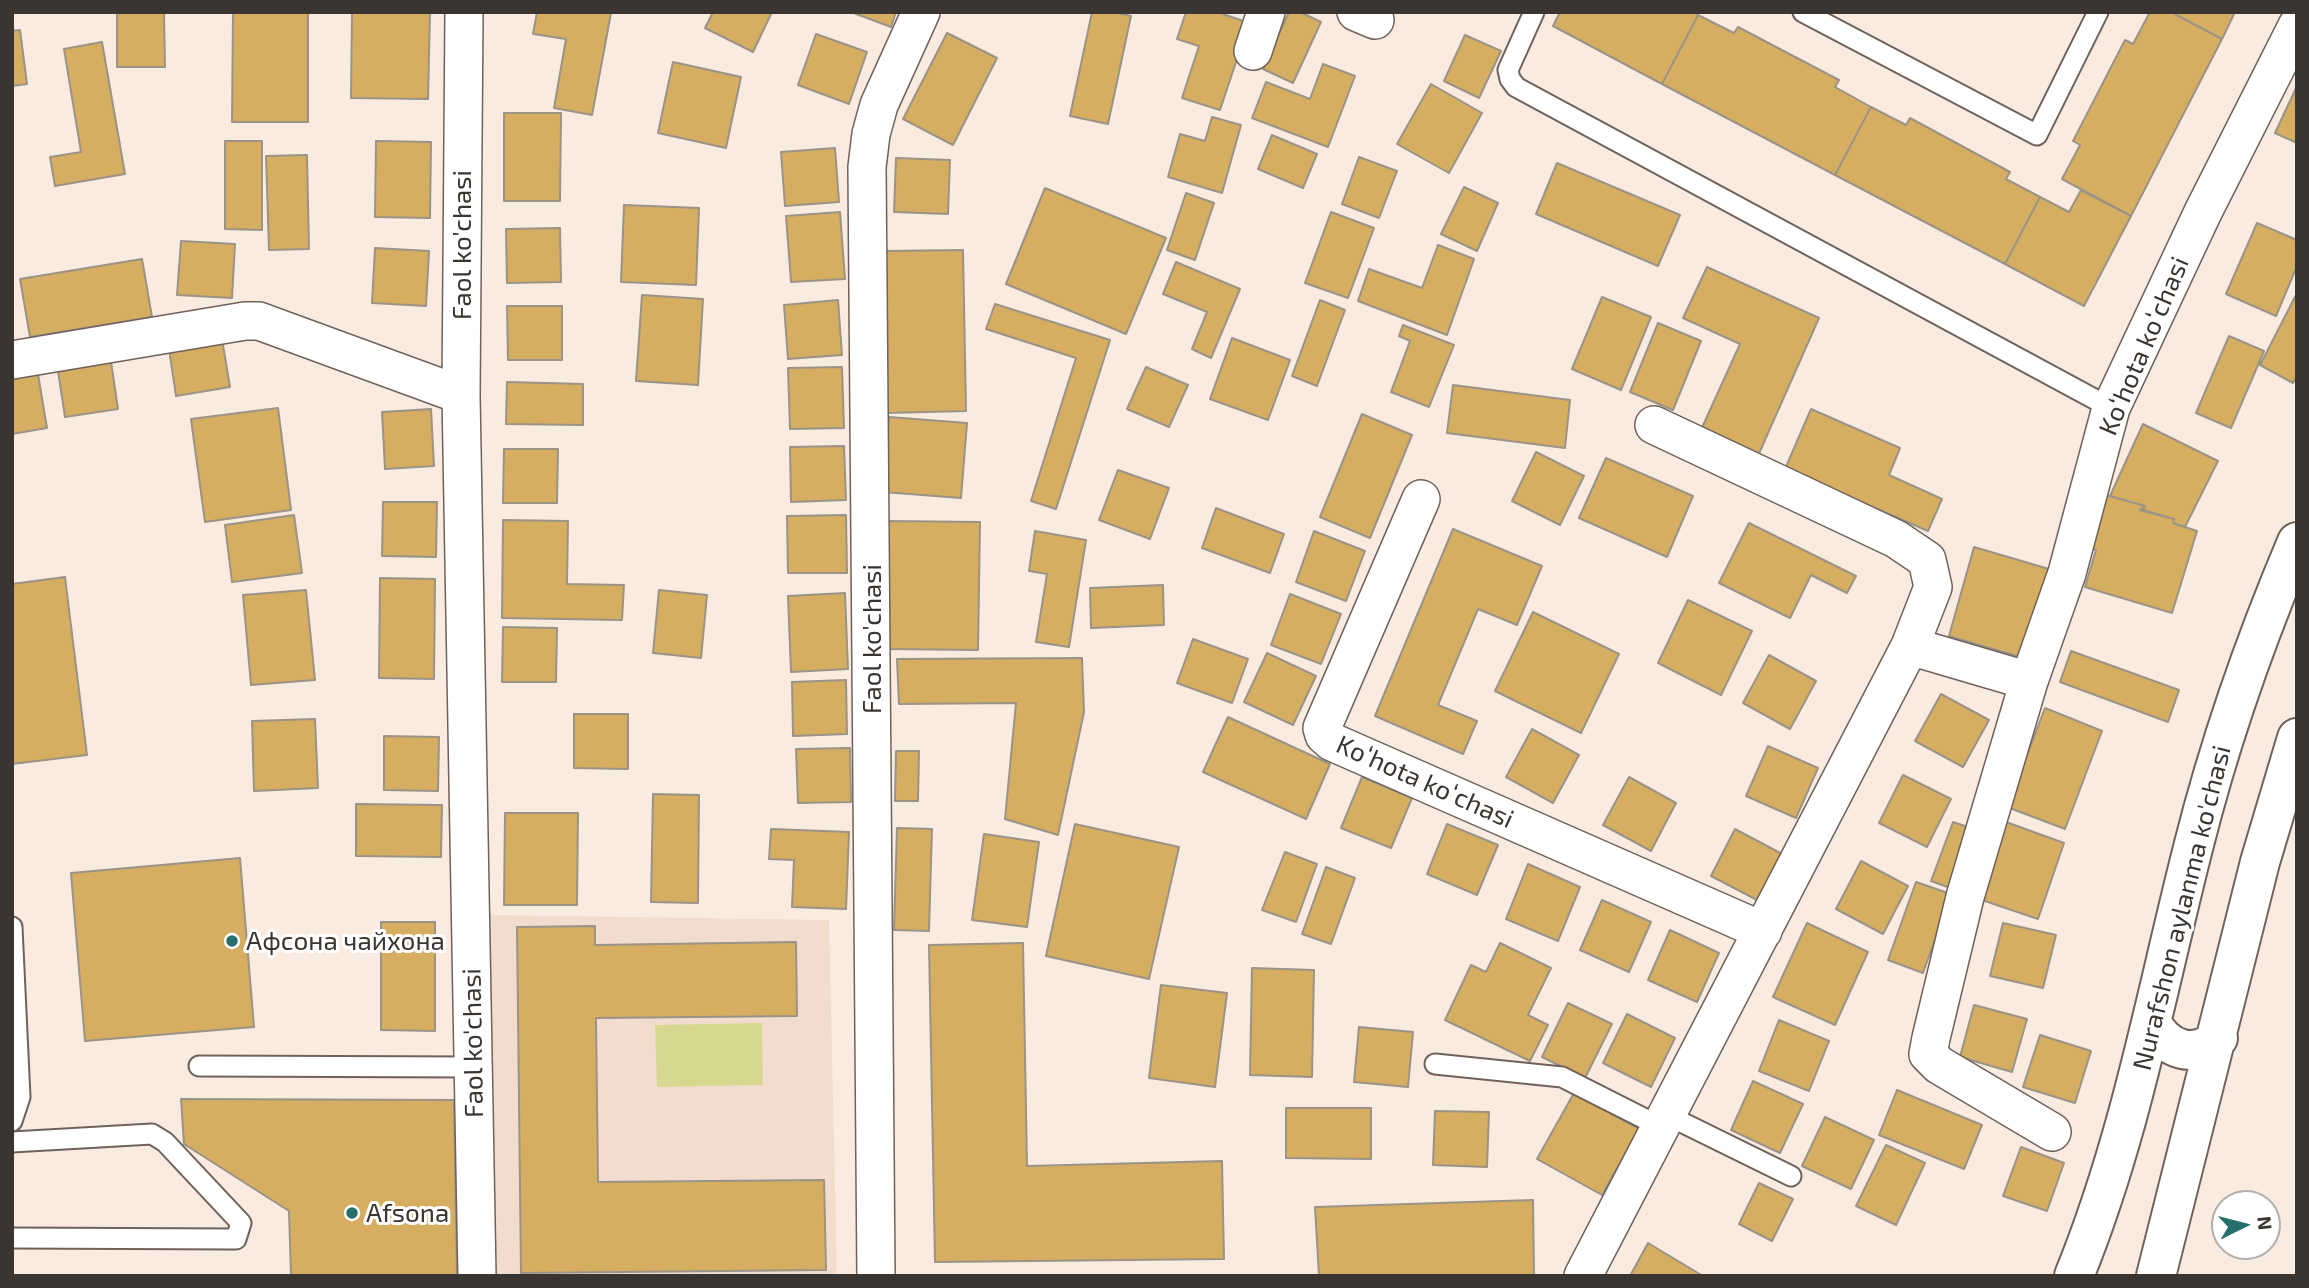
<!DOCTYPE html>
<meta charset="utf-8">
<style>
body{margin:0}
#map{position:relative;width:2309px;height:1288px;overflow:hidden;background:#faebe1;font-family:"Exo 2",sans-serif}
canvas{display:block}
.frame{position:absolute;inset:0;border:14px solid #3b3532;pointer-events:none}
.north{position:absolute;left:2211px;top:1190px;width:70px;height:70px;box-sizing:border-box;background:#fff;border:2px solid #b1aead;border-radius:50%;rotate:84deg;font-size:19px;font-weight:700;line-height:28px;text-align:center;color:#3b3532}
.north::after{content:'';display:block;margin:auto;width:24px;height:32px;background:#256f6c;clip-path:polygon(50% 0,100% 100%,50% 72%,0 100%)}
</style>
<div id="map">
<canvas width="2309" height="1288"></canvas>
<div class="frame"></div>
<div class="north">N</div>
</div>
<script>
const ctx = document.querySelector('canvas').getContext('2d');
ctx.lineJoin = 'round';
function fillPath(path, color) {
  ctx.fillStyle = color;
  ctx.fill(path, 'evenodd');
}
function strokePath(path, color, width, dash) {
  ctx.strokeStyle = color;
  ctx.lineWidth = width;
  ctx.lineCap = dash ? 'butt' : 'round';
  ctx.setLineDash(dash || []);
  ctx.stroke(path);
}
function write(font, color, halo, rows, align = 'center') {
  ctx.font = font + ' "Exo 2",sans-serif';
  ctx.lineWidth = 6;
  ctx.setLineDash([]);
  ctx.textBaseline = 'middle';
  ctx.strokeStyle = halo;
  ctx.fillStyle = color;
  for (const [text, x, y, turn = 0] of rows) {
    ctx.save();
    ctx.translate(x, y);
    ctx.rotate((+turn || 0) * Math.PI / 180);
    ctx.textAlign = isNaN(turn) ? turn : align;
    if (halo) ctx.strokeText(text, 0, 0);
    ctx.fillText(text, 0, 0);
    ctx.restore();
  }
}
fillPath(new Path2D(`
 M489,915l340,5 8,356h-341z`), '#f2dcce');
fillPath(new Path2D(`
 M762,1023l1,62 -106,2 -2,-62z`), '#d7d88f');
const building = new Path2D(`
 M117,12h47l1,55h-48z
 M233,12h75v110h-76z
 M352,12h78l-2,87 -77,-1z
 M537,12l74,1 -19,102 -38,-7 12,-69 -33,-5z
 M713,12h59l-19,40 -48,-24z
 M851,12h45l-5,15z
 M1092,12h22l17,4 -23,108 -38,-8z
 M1186,12h31l32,11 -29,87 -38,-12 17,-52 -22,-7z
 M1289,12h11l21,10 -28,61 -30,-14z
 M1560,12h134l4,3 -36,69 -109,-58z
 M2150,12h21l51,27 -91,177 -69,-37 18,-34 -7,-4 52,-101 8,4z
 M2171,12h64l-13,27z
 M1698,15l36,18 4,-6 101,53 -4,7 36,20 -36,68 -173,-91z
 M20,30l7,54 -15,2v-55z
 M947,33l50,25 -44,87 -50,-26z
 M816,34l51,18 -18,52 -51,-19z
 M1465,35l36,16 -22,47 -35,-17z
 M102,42l23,132 -70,12 -5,-29 31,-5 -17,-103z
 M673,62l68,15 -15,71 -68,-15z
 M1323,64l32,12 -27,71 -76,-29 14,-36 44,17z
 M1431,84l51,29 -33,60 -52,-29z
 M2297,86v57l-22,-10z
 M1871,107l35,18 4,-7 100,54 -4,7 34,18 -35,67 -170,-89z
 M504,113h57l-1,88h-56z
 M1212,117l29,8 -19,68 -54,-16 12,-43 25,7z
 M1272,135l45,19 -14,34 -45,-19z
 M225,141h37v89l-37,-1z
 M376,141l55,1 -1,76 -55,-1z
 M835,148l4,54 -54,4 -4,-54z
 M307,155l2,94 -40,1 -3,-94z
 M1359,157l38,14 -18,47 -37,-14z
 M896,158l54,2 -2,54 -54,-2z
 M1557,163l123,52 -22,51 -122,-52z
 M1464,187l34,16 -21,48 -36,-17z
 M1045,188l121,50 -40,96 -120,-50z
 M2081,190l50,26 -47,90 -79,-42 35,-67 29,15z
 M1186,193l28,10 -19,57 -28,-10z
 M624,205l75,3 -3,77 -75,-3z
 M840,212l5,67 -54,3 -5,-66z
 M1331,212l43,16 -26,70 -43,-15z
 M2257,223l40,17v26l-21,50 -50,-22z
 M560,228l1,54 -54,1 -1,-54z
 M181,241l54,3 -3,54 -55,-3z
 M1438,245l36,14 -27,76 -89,-34 11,-32 53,19z
 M375,248l54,3 -3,55 -54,-3z
 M963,250l3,161 -79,2 -3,-162z
 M142,259l10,58 -122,20 -10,-58z
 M1176,262l64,27 -29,69 -19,-9 15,-37 -44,-18z
 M1707,267l112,51 -62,140 -57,-26 40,-88 -57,-26z
 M2297,293v82l-4,8 -33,-18z
 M642,295l61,4 -5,86 -62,-4z
 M1602,297l49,20 -30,73 -49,-21z
 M838,300l4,55 -54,4 -4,-54z
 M1320,300l25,10 -28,76 -25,-10z
 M995,304l115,36 -54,169 -25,-8 45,-143 -90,-29z
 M507,306h55v54h-54z
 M1658,323l43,18 -28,69 -43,-18z
 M1403,325l51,20 -25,62 -38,-15 19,-51 -11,-5z
 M221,333l9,54 -54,9 -8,-54z
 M2229,336l35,15 -33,77 -35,-15z
 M1232,338l58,22 -22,60 -58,-21z
 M110,355l8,54 -53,8 -8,-53z
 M842,367l2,61 -54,1 -2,-61z
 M1146,367l42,18 -19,42 -42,-18z
 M38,374l9,54 -35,6v-56z
 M507,382l76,2v41l-77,-1z
 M1453,385l117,15 -5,48 -118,-15z
 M278,408l13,102 -86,12 -14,-103z
 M431,409l3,57 -49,3 -3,-57z
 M1811,409l89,39 -11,27 53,24 -14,32 -143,-62z
 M1362,414l50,21 -42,103 -50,-21z
 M889,417l78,6 -6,75 -78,-6z
 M2143,424l75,37 -33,66 -12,-4 1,-4 -34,-9 5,-4 -35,-10z
 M844,446l2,54 -55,2 -1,-55z
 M504,449h54l-1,54h-54z
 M1536,452l48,24 -24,49 -48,-24z
 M1606,458l87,38 -26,61 -88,-39z
 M1118,470l51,18 -19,51 -51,-19z
 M2099,493l46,13 -2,4 31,9 -1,4 24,8 -25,82 -87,-26 11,-37 -13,-4z
 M383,502h54l-1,55 -54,-1z
 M1216,508l68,26 -14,39 -68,-25z
 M294,515l8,58 -70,9 -7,-57z
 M846,515l1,58h-59l-1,-57z
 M503,520l65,1 -1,63 57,1 -2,35 -120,-2z
 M886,521l94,1 -2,128 -93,-1z
 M1749,523l107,53 -9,17 -36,-18 -21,43 -71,-35z
 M1453,529l89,37 -25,59 -39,-16 -40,96 39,16 -14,33 -88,-38z
 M1035,531l51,9 -17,107 -33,-5 11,-68 -18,-3z
 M1314,531l51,20 -19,50 -50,-19z
 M1974,547l75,22 -25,89 -75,-22z
 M65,577l22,178 -75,9v-180z
 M380,578l55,1 -1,100 -55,-1z
 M1163,585l1,40 -73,3 -1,-40z
 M306,590l9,90 -64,5 -8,-90z
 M659,590l48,5 -6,63 -48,-5z
 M845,593l3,76 -57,3 -3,-76z
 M1290,594l51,20 -20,50 -50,-19z
 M1688,600l64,31 -31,64 -63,-32z
 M1533,612l86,42 -38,79 -86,-42z
 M503,627l54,1 -1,54h-54z
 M1193,639l55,20 -16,44 -55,-20z
 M2071,651l108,39 -11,32 -108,-40z
 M1267,653l49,23 -23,49 -49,-23z
 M1769,655l47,26 -26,48 -47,-26z
 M1082,658l2,54 -26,123 -53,-16 11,-116 -117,1 -2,-45z
 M846,680l1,54 -54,2 -1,-54z
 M1941,694l48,26 -26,47 -48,-26z
 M2045,708l57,23 -37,98 -58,-22z
 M574,714h54v55l-54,-1z
 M1228,717l102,47 -24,55 -103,-47z
 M315,719l3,69 -64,3 -2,-70z
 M1532,729l47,26 -26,48 -47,-26z
 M384,736l55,1 -1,54 -54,-1z
 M1768,746l50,22 -22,50 -50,-22z
 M850,748l1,54 -53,1 -2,-54z
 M896,751h23l-1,50h-23z
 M1903,775l48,24 -24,48 -48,-24z
 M1362,777l50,21 -21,50 -50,-20z
 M1629,777l47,26 -25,48 -48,-26z
 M653,794l46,1 -1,108 -47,-1z
 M356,804l86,1 -1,52 -85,-1z
 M505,813h73l-1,92h-73z
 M1953,822l21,7 -21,60 -22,-8z
 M2006,822l58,21 -26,76 -59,-20z
 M1075,824l104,23 -30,132 -103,-23z
 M1447,824l51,21 -21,50 -50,-21z
 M897,828l35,1 -3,102 -35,-1z
 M771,829l78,3 -3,77 -54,-2 2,-47 -25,-1z
 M1735,829l49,26 -25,46 -48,-25z
 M984,834l55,8 -12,85 -55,-7z
 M1285,852l32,12 -21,58 -34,-12z
 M240,858l14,169 -169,14 -14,-168z
 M1861,861l47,25 -25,48 -47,-25z
 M1528,864l52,23 -22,54 -52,-22z
 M1326,867l29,11 -24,66 -29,-10z
 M1916,882l35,12 -28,79 -35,-13z
 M1602,900l49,22 -22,50 -49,-22z
 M381,922h54v109l-54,-1z
 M1807,923l61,29 -33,73 -62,-28z
 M2003,923l53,12 -13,53 -53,-12z
 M595,926v19l201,-3 1,74 -201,2 2,164 226,-2 2,90 -305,3 -4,-346z
 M1670,930l49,23 -22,49 -49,-22z
 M1023,943l4,223 195,-5 2,98 -289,3 -6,-317z
 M1500,943l51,25 -23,47 20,10 -18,36 -85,-41 26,-55 15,7z
 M1252,968l62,2 -2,107 -62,-2z
 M1161,985l66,8 -12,94 -66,-9z
 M1568,1003l44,21 -27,54 -43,-21z
 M1974,1005l53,14 -15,53 -52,-15z
 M1627,1014l48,24 -24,49 -48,-24z
 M1779,1020l50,21 -20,50 -50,-20z
 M1359,1027l54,5 -5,55 -54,-5z
 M2040,1035l51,16 -16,52 -52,-16z
 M1753,1081l50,23 -23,49 -49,-23z
 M1897,1090l85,35 -18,44 -85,-34z
 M1574,1093l65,36 -37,66 -65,-36z
 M181,1099l273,1 3,176h-166l-2,-65 -105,-67z
 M1286,1108h85v51l-85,-1z
 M1435,1111l54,1 -2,55 -54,-2z
 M1825,1117l49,23 -23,49 -49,-23z
 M1886,1145l39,18 -29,62 -40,-19z
 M2021,1147l43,16 -17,48 -44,-15z
 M1759,1183l34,16 -21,42 -33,-17z
 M1533,1200l1,76h-215l-4,-69z
 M1648,1243l55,33h-73z`);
fillPath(building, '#d6ae62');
strokePath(building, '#9a9386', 2);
const service = new Path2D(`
 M1534,12l-26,58 2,9 6,8 595,321
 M1803,12l234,123 61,-123
 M12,927l8,170 -8,24
 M1435,1064l127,13 99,50
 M199,1066l274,1
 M1667,1115l124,61
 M12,1142l140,-8 13,8 76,81 -5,16 -224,-1`);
const minor = new Path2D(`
 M464,12l-3,383 16,881
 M1356,12l19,8
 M1253,51l13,-39
 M12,360l233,-39h14l202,74
 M1654,425l242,114 31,21 6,27 -23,59 119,35
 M1421,499l-99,229 2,7 8,7 431,189
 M2052,1132l-113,-67 -11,-11 3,-16 34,-141 64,-216 38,-108 44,-165 92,-196 94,-186
 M876,1276l-9,-1109 4,-33 8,-29 42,-93
 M1583,1276l327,-630`);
const primary = new Path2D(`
 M2152,1023c14,27 43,37 66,15
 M2074,1276c57,-140 82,-283 119,-428 26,-104 62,-207 104,-306
 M2156,1276l104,-414 37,-124`);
strokePath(service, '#6f625a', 23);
strokePath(minor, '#6f625a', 40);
strokePath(primary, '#6f625a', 42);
strokePath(service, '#fff', 19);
strokePath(minor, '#fff', 37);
strokePath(primary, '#fff', 38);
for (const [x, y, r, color] of [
 [232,941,7,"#256f6c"],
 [352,1213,7,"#256f6c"]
]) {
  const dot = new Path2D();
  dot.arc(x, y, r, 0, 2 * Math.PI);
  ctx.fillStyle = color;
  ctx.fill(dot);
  strokePath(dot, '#fff', 2.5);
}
write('26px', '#3b3532', '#fff', [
 ["Faol ko'chasi",462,245,-90],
 ["Koʻhota koʻchasi",2144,346,-67],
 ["Faol ko'chasi",872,639,-90],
 ["Koʻhota koʻchasi",1425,782,24],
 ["Nurafshon aylanma ko'chasi",2182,908,-76],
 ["Faol ko'chasi",473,1043,-91]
]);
write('26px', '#3b3532', '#fff', [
 ["Афсона чайхона",246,941],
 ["Afsona",366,1213]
], 'left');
</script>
